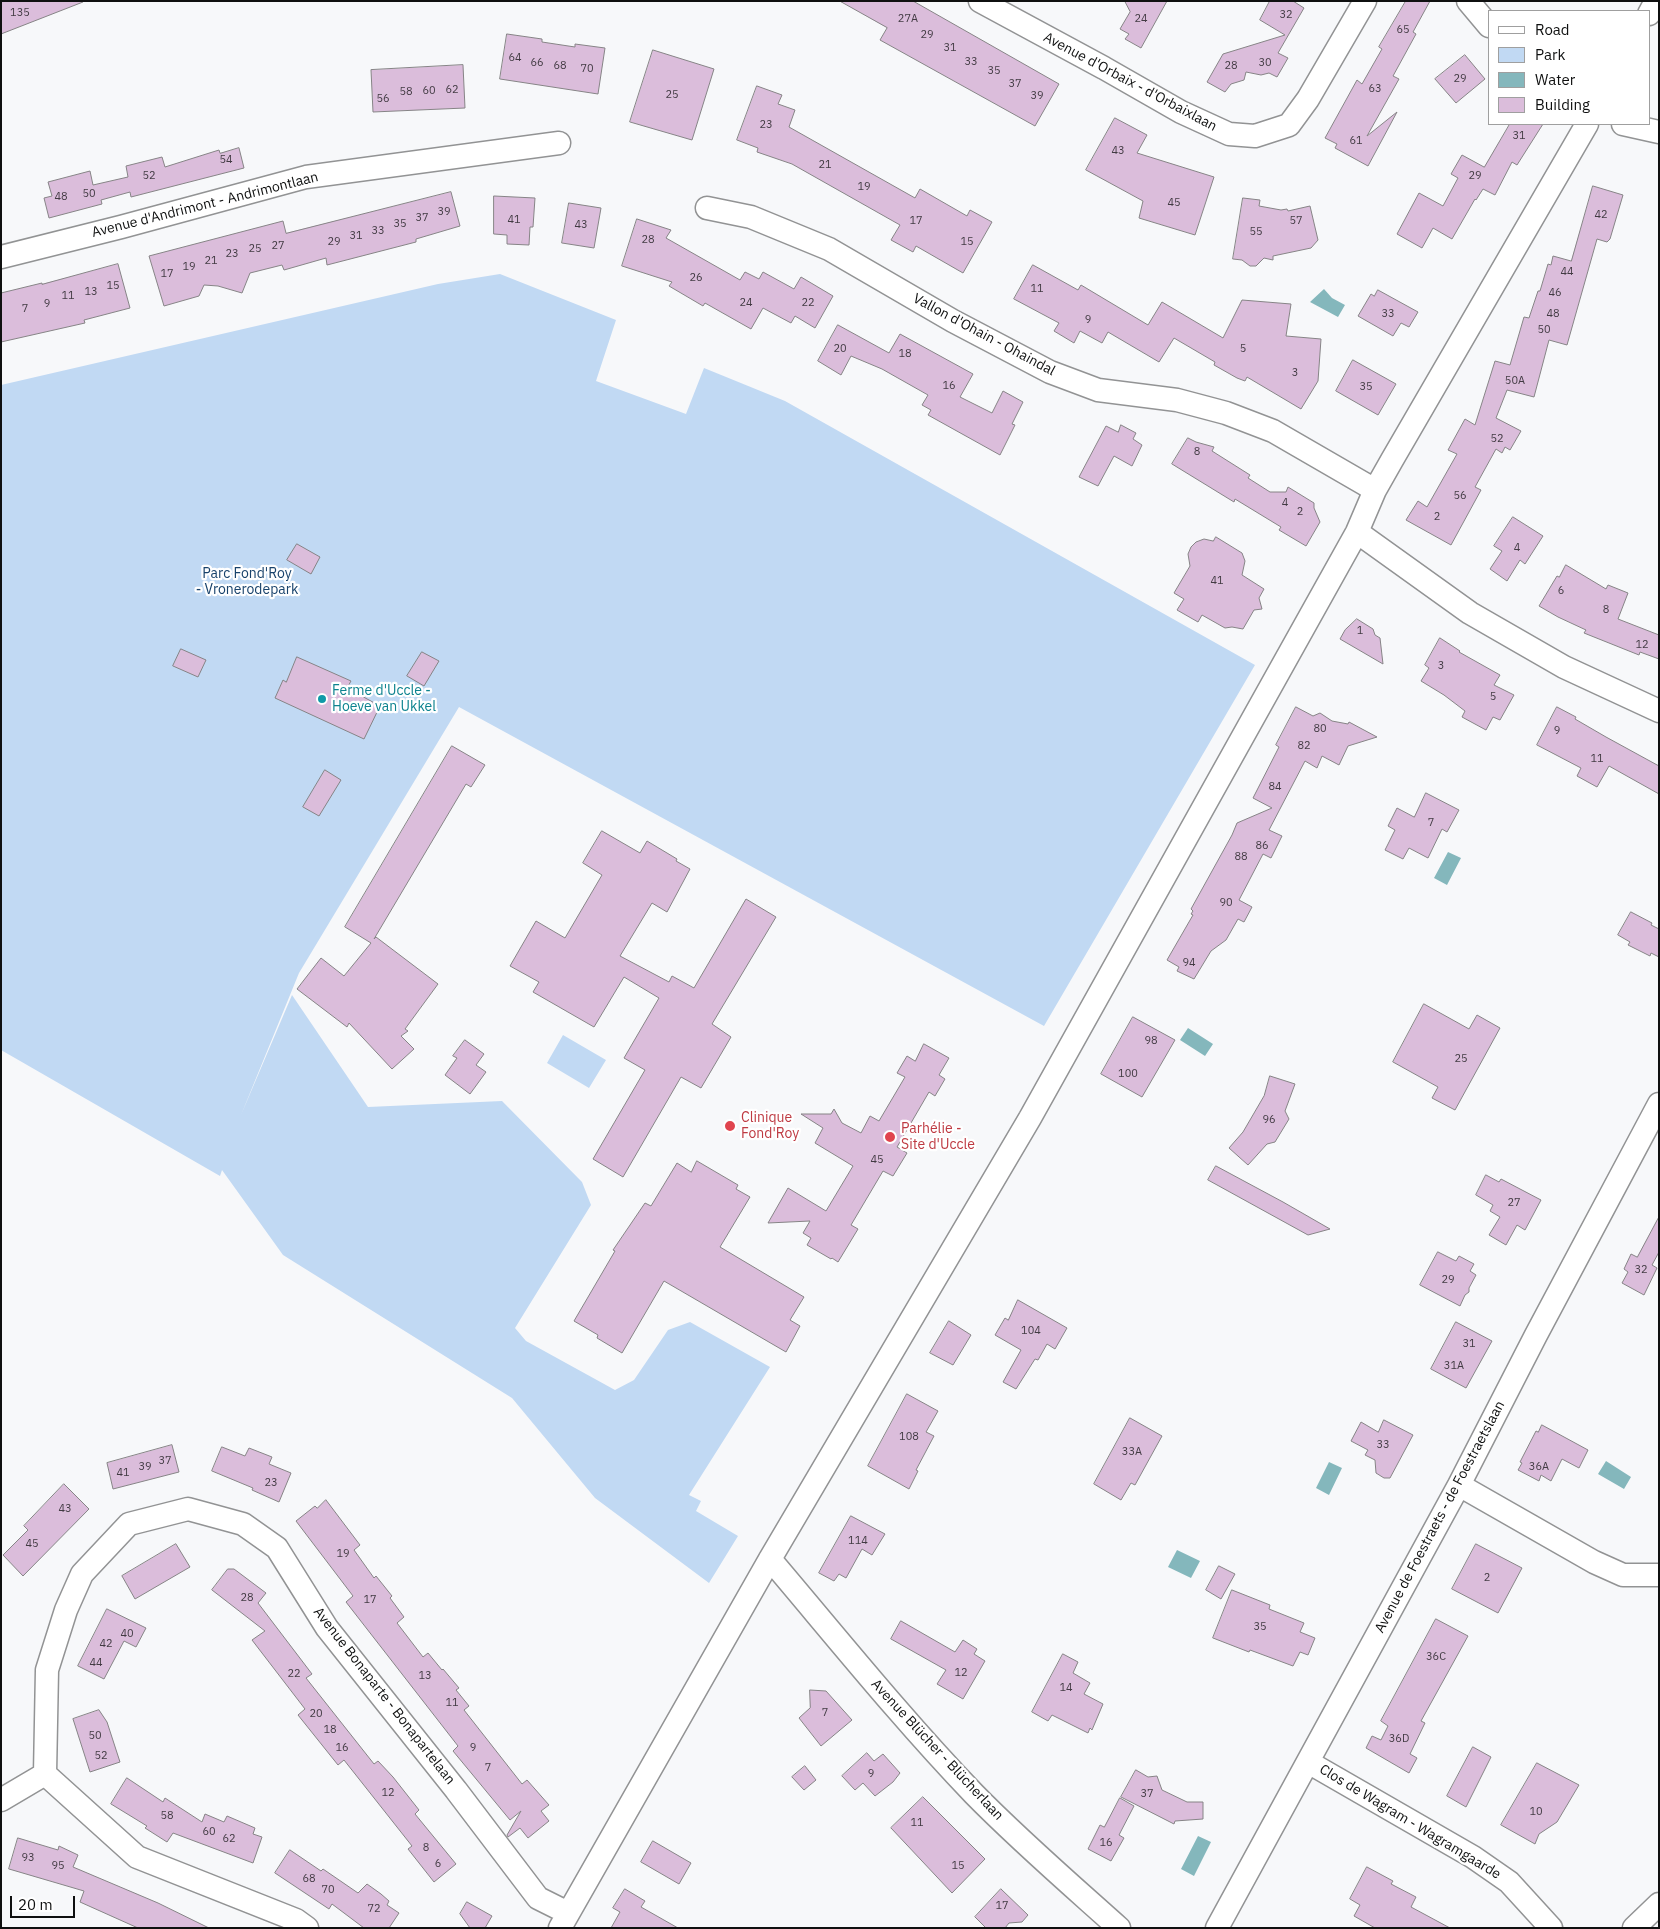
<!DOCTYPE html>
<meta charset="utf-8">
<style>
body{margin:0}
#map{position:relative;width:1660px;height:1929px;overflow:hidden;background:#f7f8fa;font-family:"IBM Plex Sans",sans-serif}
canvas{display:block}
.frame{position:absolute;inset:0;border:2px solid #0f1010;pointer-events:none}
.legend{position:absolute;left:1488px;top:10px;width:162px;height:115px;box-sizing:border-box;background:#fff;border:1px solid #9f9f9f;margin:0;padding:6px 9px;list-style:none;font-size:15px;color:#0f1010}
.legend li{display:flex;align-items:center;gap:10px;height:25px}
.legend b{width:25px;border:1px solid #9f9f9f}
.scale{position:absolute;left:10px;top:1896px;width:65px;height:22px;box-sizing:border-box;border:2px solid #0f1010;border-top:0;padding-left:6px;font-size:15px;line-height:18px;white-space:nowrap;color:#0f1010;-webkit-text-stroke:4px #fff;paint-order:stroke}
</style>
<div id="map">
<canvas width="1660" height="1929"></canvas>
<div class="frame"></div>
<ul class="legend">
<li><b style="height:6px;background:#fff"></b>Road</li>
<li><b style="height:14px;background:#c1d9f3"></b>Park</li>
<li><b style="height:14px;background:#84b7bc"></b>Water</li>
<li><b style="height:14px;background:#dbbddb"></b>Building</li>
</ul>
<div class="scale">20 m</div>
</div>
<script>
const ctx = document.querySelector('canvas').getContext('2d');
ctx.lineJoin = 'round';
function fillPath(path, color) {
  ctx.fillStyle = color;
  ctx.fill(path, 'evenodd');
}
function strokePath(path, color, width, dash) {
  ctx.strokeStyle = color;
  ctx.lineWidth = width;
  ctx.lineCap = dash ? 'butt' : 'round';
  ctx.setLineDash(dash || []);
  ctx.stroke(path);
}
function write(font, color, halo, rows, align = 'center') {
  ctx.font = font + ' "IBM Plex Sans",sans-serif';
  ctx.lineWidth = 4.5;
  ctx.setLineDash([]);
  ctx.textBaseline = 'middle';
  ctx.strokeStyle = halo;
  ctx.fillStyle = color;
  for (const [text, x, y, turn = 0] of rows) {
    ctx.save();
    ctx.translate(x, y);
    ctx.rotate((+turn || 0) * Math.PI / 180);
    ctx.textAlign = isNaN(turn) ? turn : align;
    if (halo) ctx.strokeText(text, 0, 0);
    ctx.fillText(text, 0, 0);
    ctx.restore();
  }
}
fillPath(new Path2D(`
 M500,274l116,46 -20,61 90,33 18,-46 81,33 470,264 -211,361 -585,-319 -160,266 -58,142 51,-120 76,112 134,-6 80,81 9,23 -76,123 11,13 89,49 19,-10 34,-50 22,-8 80,45 -81,128 12,6 -5,10 42,25 -29,47 -114,-85 -83,-100 -229,-143 -61,-85 -2,6 -219,-126v-665l437,-101z
 M563,1035l43,25 -17,28 -42,-25z`), '#c1d9f3');
fillPath(new Path2D(`
 M1324,289l8,9 13,7 -7,12 -28,-15z
 M1448,852l13,6 -14,27 -13,-7z
 M1188,1028l25,16 -8,12 -25,-16z
 M1606,1461l25,16 -7,12 -26,-15z
 M1329,1462l13,6 -13,27 -13,-7z
 M1177,1550l23,11 -9,17 -23,-11z
 M1198,1836l13,6 -17,34 -13,-7z`), '#84b7bc');
const building = new Path2D(`
 M1,1h82v1l-82,32z
 M840,1h73l146,83 -24,42 -155,-86 7,-12z
 M1125,1h42l-26,47 -16,-9 4,-5 -9,-5 10,-17z
 M1270,1h23l11,7 -26,45 10,5 -11,19 -8,-4 -8,2 -15,-3 -2,8 -13,4 -6,8 -18,-10 16,-28 62,-19 -25,-15z
 M1406,1h24l-17,31 3,2 -23,42 6,3 -32,57 30,-24 -29,54 -33,-18 2,-4 -12,-6 32,-58 5,4 20,-35 -3,-2z
 M507,34l35,5v3l33,5v-3l30,4 -7,46 -98,-15z
 M653,50l61,19 -22,71 -62,-18z
 M1465,55l20,24 -29,24 -21,-24z
 M463,65l2,43 -92,4 -2,-42z
 M757,86l25,9 -4,9 17,6 -6,17 126,71 5,-9 47,27 3,-6 22,12 -29,51 -47,-27 -3,6 -22,-12 9,-15 -108,-61 -35,-12 1,-4 -21,-8z
 M1115,118l32,17 -10,18 77,24 -19,58 -56,-17 4,-17 -57,-31z
 M1510,124h33l-26,41 -5,-3 -17,33 -12,-6 -7,11 -1,-1 -23,40 -19,-11 -11,20 -25,-14 22,-41 24,13 15,-28 -7,-4 11,-19 22,12z
 M239,148l5,20 -113,29 -1,-5 -29,8 1,4 -53,14 -5,-20 8,-2 -4,-14 42,-11 3,14 35,-8 -2,-11 36,-9 3,10 54,-17 1,3z
 M1593,186l30,9 -13,44 -3,3 -10,-3 -30,106 -18,-5 -15,57 -27,-7 -11,28 25,13 -11,19 -5,-3 -3,6 -6,-4 -21,38 6,3 -30,55 -45,-25 12,-19 9,6 30,-53 -9,-4 17,-31 10,6 20,-64 15,4 14,-48 5,1 9,-27h2l8,-27 3,1 2,-9 18,5z
 M451,192l9,34 -44,13v3l-89,23 -1,-7 -42,12 -2,-5 -32,8 -8,20 -24,-7 -14,-1 -5,11 -35,10 -15,-50 134,-35 3,12z
 M494,196l41,2 -2,29h-3l-1,18 -22,-1v-9l-13,-1z
 M1243,198l17,2 -1,6 22,4 6,-1 1,2 22,-5 8,34 -7,8 -38,8v4l-9,-2 -8,8h-6l-8,-6 -9,-1z
 M569,203l32,5 -7,40 -32,-5z
 M637,219l34,11 -5,8 74,42 5,-8 14,7 4,-7 31,17 7,-12 32,19 -18,32 -20,-12 -4,7 -28,-15 -12,21 -46,-26 -2,3 -34,-20 3,-4 -50,-16z
 M118,264l12,44 -46,12 1,3 -84,19v-49l41,-10v1z
 M1033,265l45,25 3,-5 67,40 14,-23 61,36 19,-38 49,4 -5,32 35,3 -3,42 -17,28 -54,-32 -2,4 -8,-3 -23,-13 1,-3 -41,-24 -15,24 -51,-30 -6,11 -22,-12 -6,12 -20,-12 5,-8 -45,-24z
 M1378,290l40,22 -9,15 -8,-4 -8,13 -35,-20 13,-22 3,2z
 M838,325l51,28 11,-19 73,40 -13,23 32,16 11,-22 20,11 -11,22 3,1 -15,30 -72,-40 3,-5 -9,-5 6,-10 -46,-26 -31,-13 -10,19 -23,-14z
 M1353,360l43,24 -18,31 -42,-24z
 M1121,425l15,8 -3,6 9,6 -10,21 -18,-10 -16,30 -19,-9 27,-51 12,6z
 M1188,438l8,4 18,5 -2,4 38,24 -2,3 22,14h16l2,-5 26,16v5l6,14 -14,24 -27,-16 2,-3 -46,-28 -1,3 -62,-38z
 M1513,517l30,19 -18,28 -5,-4 -13,21 -17,-12 12,-18 -8,-5z
 M1216,537l26,16 3,8 -3,14 22,14 -5,9 3,11 -8,1 -11,19 -11,-2 -7,1 -23,-13 -4,7 -21,-12 7,-11 -10,-6 16,-27 -2,-12 3,-7 5,-5 8,-3 9,2z
 M297,544l23,13 -9,17 -24,-14z
 M1566,565l40,24 2,-4 20,8 -10,26 41,16v24l-19,-7 -1,3 -55,-22 2,-3 -28,-13 -19,-11 18,-30 2,1z
 M1357,619l16,10 2,6 5,3 3,26 -43,-25 5,-9z
 M1440,638l20,13 -1,1 41,23 -6,10 20,10 -14,25 -7,-3 -7,13 -24,-13 3,-6 -21,-16 -23,-14 8,-13 -4,-3z
 M181,649l25,11 -8,17 -25,-11z
 M422,652l17,9 -15,25 -17,-10z
 M297,657l54,24 -4,7 33,18 -16,33 -89,-41 8,-18 3,2z
 M1296,707l17,9 7,-3 12,8 16,3 1,-2 28,15 -29,9 -9,19 -17,-9 -5,12 -12,-7 -36,69 13,6 -11,22 -8,-4 -24,46 13,7 -8,15 -6,-3 -12,21 -15,11 -17,28 -17,-8 2,-4 -12,-7 26,-45 -2,-1 2,-3 -2,-2 41,-74 5,-12 35,-15 -19,-10 26,-51 -3,-2z
 M1557,707l19,10 -1,2 31,18 53,29v28l-50,-28 -12,21 -20,-11 4,-8 -44,-23z
 M452,746l33,19 -14,22 -5,-3 -92,155 2,-2 62,47 -33,45 3,2 -7,5 13,13 -22,20 -43,-46 -2,4 -50,-38 24,-31 23,18 27,-33 -26,-16z
 M325,770l16,10 -22,36 -16,-9z
 M1426,793l33,17 -12,22 -5,-3 -14,29 -19,-10 -6,11 -18,-9 10,-20 -7,-4 9,-18 17,9z
 M602,831l38,22 7,-12 30,18 -1,2 14,8 -23,43 -15,-9 -32,53 49,26 3,-6 22,12 52,-89 30,18 -64,107 19,13 -30,51 -20,-11 -58,100 -30,-18 52,-89 -21,-12 35,-60 -35,-21 -30,50 -61,-35 6,-10 -29,-16 26,-45 29,17 37,-63 -19,-12z
 M1631,912l21,11 -1,2 8,4v28l-8,-4 -1,3 -22,-11 2,-3 -12,-7z
 M1424,1004l45,25 8,-14 23,13 -45,82 -23,-12 6,-11 -45,-25z
 M1133,1017l42,23 -33,57 -41,-23z
 M465,1040l19,14 -8,11 10,7 -16,22 -25,-19 12,-17 -4,-2z
 M924,1044l25,14 -10,17 6,4 -10,17 -6,-4 -32,55 10,6 -14,23 -10,-5 -32,54 7,4 -20,33 -6,-4 -1,1 -24,-14 4,-7 -8,-5 7,-12 -42,2 20,-35 38,23 27,-45 -38,-23 8,-15 -22,-14h30l3,-5 8,14 19,10 9,-17 9,5 26,-44 -8,-4 10,-17 8,5z
 M1270,1076l25,8 -10,27 4,8 -14,23 -8,2 -19,21 -19,-17 14,-16 21,-36z
 M697,1161l41,24 -2,4 14,8 -30,50 84,50 -14,23 10,6 -14,26 -122,-71 -42,72 -25,-15 1,-3 -24,-14 41,-70 -2,-1 32,-47 6,3 26,-43 14,9z
 M1216,1166l67,36 47,27 -22,6 -100,-55z
 M1486,1175l13,7 2,-3 40,21 -16,30 -8,-5 -11,20 -17,-10 11,-18 -10,-6 3,-6 -17,-10z
 M1659,1217v35l-7,13 5,3 -13,27 -22,-12 6,-11 -4,-3 7,-15 6,3z
 M1438,1252l18,9 3,-5 15,8 -4,7 6,4 -7,13v4l-4,3 -5,11 -40,-21z
 M1018,1300l49,28 -12,21 -8,-5 -9,16 -3,-1 -19,30 -13,-7 18,-32 -26,-15 10,-17 3,2z
 M949,1321l22,14 -18,30 -23,-12z
 M1456,1322l36,19 -26,47 -35,-19z
 M907,1394l31,17 -12,21 8,4 -18,34 2,1 -9,18 -41,-23z
 M1130,1418l32,18 -27,49 -4,-2 -10,17 -27,-16z
 M1384,1420l29,15 -23,43h-6l-8,-5 -1,-13 -10,-5 3,-5 -17,-9 10,-19 17,10z
 M1542,1425l46,25 -9,18 -17,-9 -11,22 -10,-6 -2,6 -21,-11 4,-7 -2,-1 16,-31 2,1z
 M172,1445l7,27 -66,17 -6,-26z
 M222,1447l23,9 4,-8 23,9 -3,7 22,9 -12,29 -27,-12 1,-2 -41,-17z
 M64,1484l25,25 -66,67 -20,-21 25,-25 -4,-4z
 M326,1500l34,45 -6,5 20,28 2,-2 16,20 -2,2 14,19 -7,6 26,34 5,-4 14,17 1,-1 16,19 -3,2 13,16 -5,4 58,74 5,-4 22,25 -8,6 8,10 -21,17 -8,-10 -12,9 -1,-2 14,-24 -11,9 -57,-69 5,-5 -112,-144 7,-6 -57,-75 19,-15 2,2z
 M851,1516l34,18 -13,21 -10,-6 -16,29 -7,-4 -5,7 -15,-8z
 M176,1544l14,23 -55,32 -13,-23z
 M1476,1544l46,24 -24,45 -46,-24z
 M1219,1566l16,8 -14,25 -15,-9z
 M228,1569h6l32,24 -8,10 54,71 -6,4 68,86 4,-3 15,16 26,33 -4,4 41,50 -22,18 -26,-33 4,-3 -68,-86 -6,5 -40,-50 7,-6 -53,-69 13,-9 -53,-41z
 M1232,1590l38,15 -1,4 35,14 -4,9 15,6 -7,17 -8,-3 -7,14 -43,-16 -1,2 -36,-14z
 M107,1609l39,19 -10,19 -12,-6 -20,38 -26,-13z
 M1436,1619l32,17 -47,85 4,2 -15,31 7,4 -8,15 -43,-25 6,-12 9,4 7,-14 -7,-5z
 M901,1621l54,31 8,-12 14,9 -3,5 11,7 -22,38 -26,-15 9,-14 -55,-31z
 M1063,1654l15,8 -5,11 17,10 -6,11 19,10 -11,26 -2,-2 -2,5 -36,-18 -4,6 -16,-9z
 M810,1690l16,1 26,29 -31,26 -22,-28 11,-10z
 M99,1710l8,12 13,40 -30,10 -17,-53z
 M1473,1747l18,10 -25,50 -19,-11z
 M867,1753l7,8 9,-7 17,19 -7,9 -18,14 -12,-13 -8,7 -13,-14z
 M1537,1763l42,22 -22,37 -18,12 -4,10 -34,-19z
 M805,1766l11,14 -12,10 -12,-13z
 M1136,1770l12,7 9,-1 5,14 25,12h16v17l-28,2 -1,3 -53,-27z
 M127,1778l36,24 2,-4 37,24 3,-8 19,8 3,-6 28,12 -2,6 9,3 -9,26 -80,-30 -6,9 -22,-14 2,-2 -36,-22z
 M923,1797l62,62 -33,34 -61,-65z
 M1120,1798l14,8 -15,29 5,3 -13,23 -23,-12 12,-24 4,2z
 M18,1838l40,12 1,-4 19,9 -5,12 85,36 51,25h-71l-58,-26 4,-11 -75,-22z
 M653,1841l38,22 -12,21 -38,-22z
 M290,1850l31,21 2,-2 35,24 9,-9 14,10 8,7 -2,4 12,8 -10,15h-25l-32,-24 -3,5 -54,-36z
 M1367,1867l26,14 -2,3 25,13 -5,10 39,21h-75l-21,-12 6,-11 -10,-6z
 M625,1889l20,12 -4,6 37,21h-67l9,-16 -7,-4z
 M1001,1889l27,26 -6,7 -13,1 -4,5h-19l-11,-11z
 M467,1902l25,14 -7,12h-15l-10,-14z`);
fillPath(building, '#dbbddb');
strokePath(building, '#868486', 1);
const minor = new Path2D(`
 M980,1l124,67 77,44 48,22 26,2 34,-11 19,-26 57,-98
 M1468,1l21,25
 M1649,14l7,-13
 M1623,124l36,8
 M707,208l44,9 78,32 124,72 97,51 48,18 79,10 49,13 47,18 102,59
 M1,257l120,-30 185,-50 253,-34
 M1357,532l113,81 94,54 95,44
 M1459,1485l135,77 29,13h36
 M770,1559c67,79 132,160 204,235 46,47 96,90 145,134
 M1308,1762l165,95 36,25 42,46
 M1,1800l44,-26
 M307,1928l-11,-8 -159,-63 -92,-83 2,-104 19,-60 16,-36 47,-50 59,-15 55,15 34,24 50,80 129,162 82,108 30,15
 M560,1928l210,-369 260,-441 327,-586 18,-42 17,-30 195,-336
 M1217,1928l242,-443 77,-150 123,-231
 M1634,1928l25,-24`);
strokePath(minor, '#929394', 25);
strokePath(minor, '#fff', 22);
for (const [x, y, r, color] of [
 [322,699,5,"#0f9aa8"],
 [730,1126,6,"#e0444e"],
 [890,1137,6,"#e0444e"]
]) {
  const dot = new Path2D();
  dot.arc(x, y, r, 0, 2 * Math.PI);
  ctx.fillStyle = color;
  ctx.fill(dot);
  strokePath(dot, '#fff', 2);
}
write('11px', '#423b43', null, [
 ["135",20,13],
 ["32",1286,15],
 ["27A",908,19],
 ["24",1141,19],
 ["65",1403,30],
 ["29",927,35],
 ["31",950,48],
 ["64",515,58],
 ["33",971,62],
 ["66",537,63],
 ["30",1265,63],
 ["68",560,66],
 ["28",1231,66],
 ["70",587,69],
 ["35",994,71],
 ["29",1460,79],
 ["37",1015,84],
 ["63",1375,89],
 ["62",452,90],
 ["60",429,91],
 ["58",406,92],
 ["25",672,95],
 ["39",1037,96],
 ["56",383,99],
 ["23",766,125],
 ["31",1519,136],
 ["61",1356,141],
 ["43",1118,151],
 ["54",226,160],
 ["21",825,165],
 ["52",149,176],
 ["29",1475,176],
 ["19",864,187],
 ["50",89,194],
 ["48",61,197],
 ["45",1174,203],
 ["39",444,212],
 ["42",1601,215],
 ["37",422,218],
 ["41",514,220],
 ["17",916,221],
 ["57",1296,221],
 ["35",400,224],
 ["43",581,225],
 ["33",378,231],
 ["55",1256,232],
 ["31",356,236],
 ["28",648,240],
 ["29",334,242],
 ["15",967,242],
 ["27",278,246],
 ["25",255,249],
 ["23",232,254],
 ["21",211,261],
 ["19",189,267],
 ["44",1567,272],
 ["17",167,274],
 ["26",696,278],
 ["15",113,286],
 ["11",1037,289],
 ["13",91,292],
 ["46",1555,293],
 ["11",68,296],
 ["24",746,303],
 ["22",808,303],
 ["9",47,304],
 ["7",25,309],
 ["33",1388,314],
 ["48",1553,314],
 ["9",1088,320],
 ["50",1544,330],
 ["20",840,349],
 ["5",1243,349],
 ["18",905,354],
 ["3",1295,373],
 ["50A",1515,381],
 ["16",949,386],
 ["35",1366,387],
 ["52",1497,439],
 ["8",1197,452],
 ["56",1460,496],
 ["4",1285,503],
 ["2",1300,512],
 ["2",1437,517],
 ["4",1517,548],
 ["41",1217,581],
 ["6",1561,591],
 ["8",1606,610],
 ["1",1360,631],
 ["12",1642,645],
 ["3",1441,666],
 ["5",1493,697],
 ["80",1320,729],
 ["9",1557,731],
 ["82",1304,746],
 ["11",1597,759],
 ["84",1275,787],
 ["7",1431,823],
 ["86",1262,846],
 ["88",1241,857],
 ["90",1226,903],
 ["94",1189,963],
 ["98",1151,1041],
 ["25",1461,1059],
 ["100",1128,1074],
 ["96",1269,1120],
 ["45",877,1160],
 ["27",1514,1203],
 ["32",1641,1270],
 ["29",1448,1280],
 ["104",1031,1331],
 ["31",1469,1344],
 ["31A",1454,1366],
 ["108",909,1437],
 ["33",1383,1445],
 ["33A",1132,1452],
 ["37",165,1461],
 ["39",145,1467],
 ["36A",1539,1467],
 ["41",123,1473],
 ["23",271,1483],
 ["43",65,1509],
 ["114",858,1541],
 ["45",32,1544],
 ["19",343,1554],
 ["2",1487,1578],
 ["28",247,1598],
 ["17",370,1600],
 ["35",1260,1627],
 ["40",127,1634],
 ["42",106,1644],
 ["36C",1436,1657],
 ["44",96,1663],
 ["12",961,1673],
 ["22",294,1674],
 ["13",425,1676],
 ["14",1066,1688],
 ["11",452,1703],
 ["7",825,1713],
 ["20",316,1714],
 ["18",330,1730],
 ["50",95,1736],
 ["36D",1399,1739],
 ["16",342,1748],
 ["9",473,1748],
 ["52",101,1756],
 ["7",488,1768],
 ["9",871,1774],
 ["12",388,1793],
 ["37",1147,1794],
 ["10",1536,1812],
 ["58",167,1816],
 ["11",917,1823],
 ["60",209,1832],
 ["62",229,1839],
 ["16",1106,1843],
 ["8",426,1848],
 ["93",28,1858],
 ["6",438,1864],
 ["95",58,1866],
 ["15",958,1866],
 ["68",309,1879],
 ["70",328,1890],
 ["17",1002,1906],
 ["72",374,1909]
]);
write('14px', '#0f1010', '#fff', [
 ["Avenue d'Orbaix - d'Orbaixlaan",1130,82,28],
 ["Avenue d'Andrimont - Andrimontlaan",205,205,-14],
 ["Vallon d'Ohain - Ohaindal",984,335,28],
 ["Avenue de Foestraets - de Foestraetslaan",1440,1517,-62],
 ["Avenue Bonaparte - Bonapartelaan",384,1696,52],
 ["Avenue Blücher - Blücherlaan",937,1750,47],
 ["Clos de Wagram - Wagramgaarde",1410,1822,31]
]);
write('14px', '#18426b', '#fff', [
 ["Parc Fond'Roy",247,574],
 ["- Vronerodepark",247,590]
]);
write('14px', '#0d838f', '#fff', [
 ["Ferme d'Uccle -",332,691],
 ["Hoeve van Ukkel",332,707]
], 'left');
write('14px', '#be3a42', '#fff', [
 ["Clinique",741,1118],
 ["Fond'Roy",741,1134],
 ["Parhélie -",901,1129],
 ["Site d'Uccle",901,1145]
], 'left');
</script>
